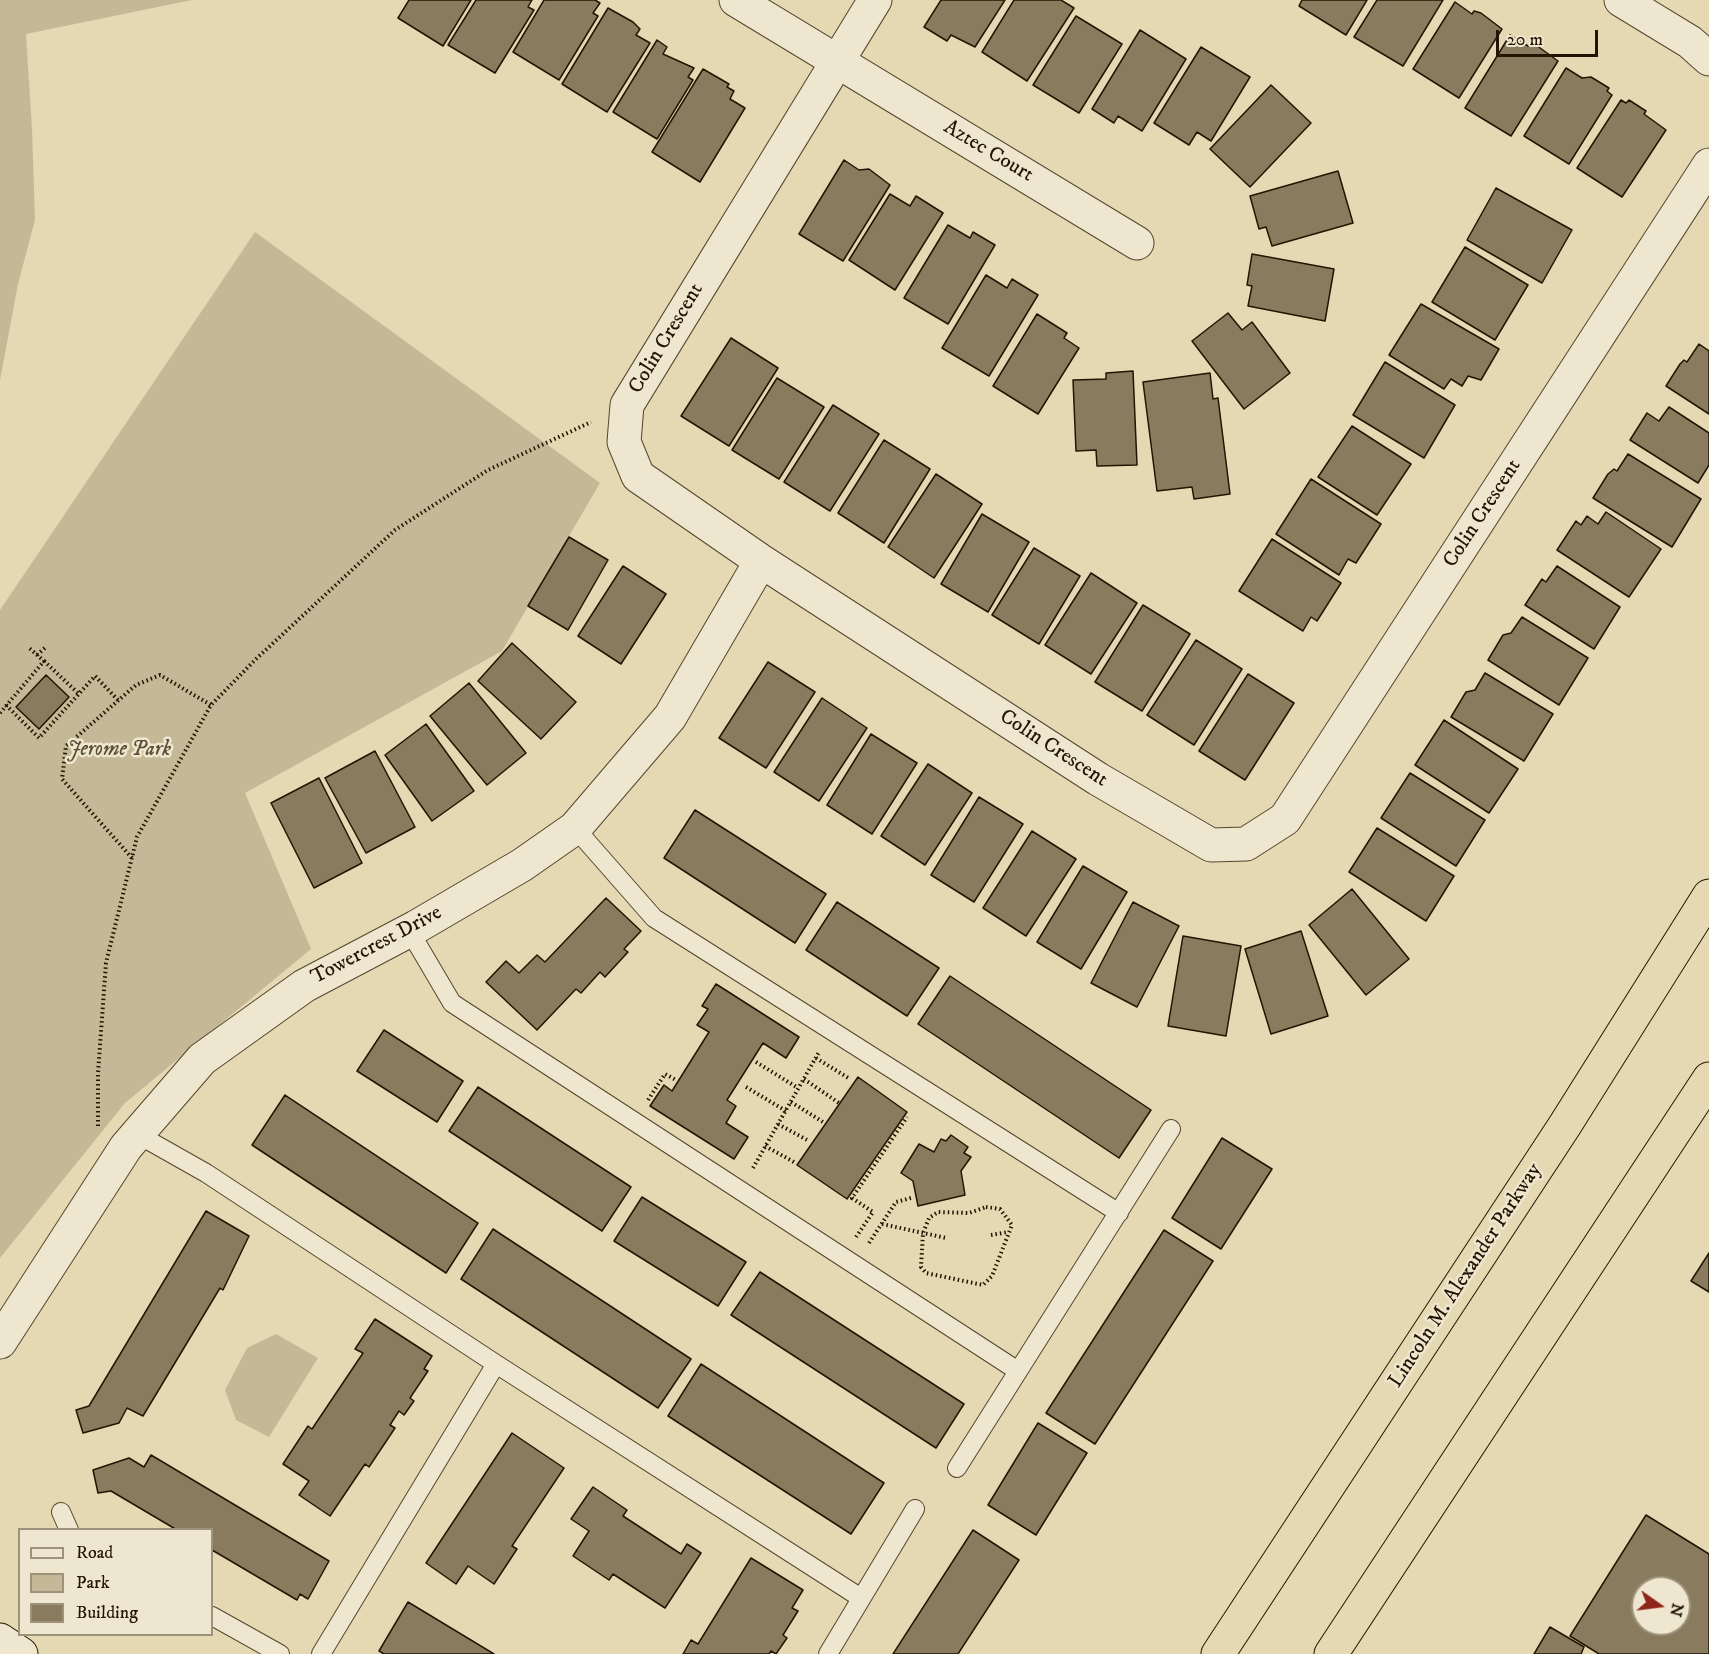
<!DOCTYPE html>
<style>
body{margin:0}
#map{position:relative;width:1709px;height:1654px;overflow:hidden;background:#e5d9b4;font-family:"IM FELL DW Pica",serif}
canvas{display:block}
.legend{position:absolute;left:18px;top:1528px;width:195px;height:108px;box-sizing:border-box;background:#eee6ce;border:2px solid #9d927c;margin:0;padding:8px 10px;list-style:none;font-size:18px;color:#231501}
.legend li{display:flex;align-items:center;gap:12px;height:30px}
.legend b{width:30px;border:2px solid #9d927c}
.north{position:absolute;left:1631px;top:1576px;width:60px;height:60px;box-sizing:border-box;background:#eee6ce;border:2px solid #9d927c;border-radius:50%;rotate:104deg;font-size:16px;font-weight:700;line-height:24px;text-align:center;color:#231501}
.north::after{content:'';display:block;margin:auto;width:21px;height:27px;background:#8f2418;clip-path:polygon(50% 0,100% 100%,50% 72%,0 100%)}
.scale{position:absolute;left:1496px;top:30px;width:102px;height:27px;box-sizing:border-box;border:3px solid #231501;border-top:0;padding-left:8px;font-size:18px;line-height:21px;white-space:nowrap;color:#231501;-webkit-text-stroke:4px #eee6ce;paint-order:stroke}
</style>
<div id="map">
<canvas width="1709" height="1654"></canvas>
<ul class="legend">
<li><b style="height:8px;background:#eee6ce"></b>Road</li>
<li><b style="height:16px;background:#c4b896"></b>Park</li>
<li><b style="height:16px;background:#887b5e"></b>Building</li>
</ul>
<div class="north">N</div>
<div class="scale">20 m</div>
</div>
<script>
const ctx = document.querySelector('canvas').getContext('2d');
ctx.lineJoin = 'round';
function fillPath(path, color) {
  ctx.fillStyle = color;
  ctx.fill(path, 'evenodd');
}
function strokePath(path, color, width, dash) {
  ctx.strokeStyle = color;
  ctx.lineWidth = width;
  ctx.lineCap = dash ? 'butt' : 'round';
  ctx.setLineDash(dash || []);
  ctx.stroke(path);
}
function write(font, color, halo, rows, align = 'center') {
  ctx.font = font + ' "IM FELL DW Pica",serif';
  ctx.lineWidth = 5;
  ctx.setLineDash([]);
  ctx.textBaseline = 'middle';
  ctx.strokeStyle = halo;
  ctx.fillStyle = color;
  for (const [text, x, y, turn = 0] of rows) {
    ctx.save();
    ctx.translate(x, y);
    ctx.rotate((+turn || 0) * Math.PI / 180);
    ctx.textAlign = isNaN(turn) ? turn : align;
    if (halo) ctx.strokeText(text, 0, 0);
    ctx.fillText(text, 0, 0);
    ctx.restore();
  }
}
fillPath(new Path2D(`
 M0,0h192l-166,34 6,95 3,91 -17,64 -18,96z
 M255,232l345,251 -98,168 -257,142 66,156 -186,154 -125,155v-648z
 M276,1334l42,24 -49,79 -33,-17 -11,-30 22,-42z`), '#c4b896');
const building = new Path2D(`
 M409,0h62l-28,46 -45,-28z
 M476,0h56l-4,7 6,3 -39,63 -47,-28z
 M544,0h51l5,3 -7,10 5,3 -39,64 -46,-28z
 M941,0h64l-30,47 -24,-12 -4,6 -23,-14z
 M1014,0h47l13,8 -47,73 -45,-29z
 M1302,0h65l-21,35 -47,-29z
 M1377,0h66l-40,66 -49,-29z
 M1455,2l17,12 2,-3 7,2 21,16 -43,69 -46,-29z
 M608,8l25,14 7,7 -4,6 14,8 -43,69 -45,-28z
 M1076,16l46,28 -43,69 -46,-28z
 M1140,30l46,29 -44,72 -24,-15 -4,7 -22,-14z
 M1510,35l18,11 8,-1 22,16 -47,75 -46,-28z
 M657,40l10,7 -4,7 31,14 -6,9 5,3 -36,59 -44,-27z
 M1201,47l49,30 -39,64 -14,-9 -8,13 -35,-22z
 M1566,68l16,10 9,-1 18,11 -2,3 5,4 -43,69 -45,-28z
 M703,69l26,15 -2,3 7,4 -4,8 15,9 -45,74 -48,-30z
 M1271,85l40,38 -61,64 -40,-38z
 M1621,100l5,3 3,-3 17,11 -2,3 22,16 -44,67 -45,-29z
 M844,160l15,10 10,-1 21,16 -47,76 -44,-27z
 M1338,171l15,52 -81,23 -6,-19 -7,2 -9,-33z
 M1496,188l76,42 -30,53 -75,-43z
 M890,194l20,12 6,-10 27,17 -48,77 -46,-30z
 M948,225l22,13 3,-6 22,13 -47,79 -44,-26z
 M1465,247l63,38 -33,55 -63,-38z
 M1252,254l82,15 -9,52 -77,-15 4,-20 -5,-1z
 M986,275l21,13 5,-9 26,16 -49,81 -47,-28z
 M1421,304l78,45 -18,31 -13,-4 -6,10 -11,-7 -7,10 -55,-34z
 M1228,313l14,17 10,-8 38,51 -46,36 -52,-68z
 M1037,314l30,19 -3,5 15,10 -41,66 -45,-28z
 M731,338l47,30 -49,78 -48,-30z
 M1699,344l10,7v63l-43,-28 14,-22 4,-4 3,2z
 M1385,362l70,43 -31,53 -71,-43z
 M1133,371l4,94 -40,1 -1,-16 -20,1 -3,-71 33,-1v-6z
 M1210,373l3,26 5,-1 12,96 -36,5 -2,-12 -35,4 -14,-109z
 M777,378l47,29 -45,72 -47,-29z
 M833,405l46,29 -49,77 -46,-29z
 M1669,407l40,26v32l-11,18 -68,-43 17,-27 12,8z
 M1352,426l59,38 -34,51 -59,-38z
 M884,440l46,29 -46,74 -46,-30z
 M1628,454l73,45 -29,48 -79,-49 15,-24 6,-5 3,2z
 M936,474l46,30 -48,74 -46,-31z
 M1311,479l70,45 -25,39 -8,-4 -9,16 -63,-41z
 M1606,512l55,37 -32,48 -72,-47 19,-29 5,4 6,-9 11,8z
 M982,514l47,28 -41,70 -47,-28z
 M569,537l39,23 -40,70 -40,-24z
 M1272,539l69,44 -24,38 -6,-4 -8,14 -64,-40z
 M1034,548l46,28 -41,68 -47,-29z
 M623,566l43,28 -45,70 -43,-28z
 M1557,566l63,41 -26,42 -69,-44 17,-26 4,3z
 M1091,573l46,30 -46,71 -46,-29z
 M1143,605l47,29 -48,77 -47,-29z
 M1522,617l66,41 -29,47 -71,-45 15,-25 8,-2z
 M1196,640l46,29 -48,76 -47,-30z
 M512,643l64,59 -35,37 -63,-58z
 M768,662l47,30 -49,76 -47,-30z
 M1485,673l68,41 -29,47 -73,-44 15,-25 9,-2z
 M1248,674l46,29 -49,77 -46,-29z
 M46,675l23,22 -30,32 -23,-22z
 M469,683l57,70 -39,32 -57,-69z
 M822,698l45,30 -48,73 -45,-29z
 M1444,720l74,49 -29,44 -74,-48z
 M426,724l48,67 -42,30 -47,-66z
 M871,734l46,29 -45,71 -45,-29z
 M375,751l40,76 -49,26 -41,-75z
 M928,764l44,29 -47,72 -44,-29z
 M1410,773l75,47 -29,46 -75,-48z
 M319,778l43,85 -48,25 -43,-85z
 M979,797l44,27 -49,78 -43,-27z
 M695,810l131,84 -31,49 -131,-85z
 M1377,828l77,48 -28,45 -77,-49z
 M1032,831l44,28 -50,77 -43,-28z
 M1083,866l44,26 -46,77 -44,-27z
 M1352,889l57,70 -43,36 -57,-70z
 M606,898l35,33 -17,18 4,3 -23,25 -5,-5 -19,21 -5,-4 -39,41 -51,-48 20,-21 13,12 18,-18 8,7z
 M837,902l102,66 -32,48 -101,-66z
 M1133,902l46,24 -42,81 -46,-24z
 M1301,931l27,85 -57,18 -26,-85z
 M1183,936l58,10 -15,90 -58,-10z
 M950,976l201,134 -32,48 -201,-134z
 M716,984l83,53 -13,21 -23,-15 -36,57 9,6 -10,17 22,14 -14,22 -84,-53 14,-21 8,6 37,-59 -12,-7 11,-16 -6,-3z
 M384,1030l79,51 -26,41 -80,-51z
 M858,1077l49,35 -60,87 -50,-34z
 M478,1087l153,100 -29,44 -153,-100z
 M285,1095l193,128 -32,50 -194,-128z
 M951,1135l17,12 -4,6 7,4 -10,14 4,24 -47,11 -5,-25 -12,-8 18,-29 15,8 7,-13 5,2z
 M1222,1138l50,31 -51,80 -49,-31z
 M642,1197l104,65 -28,44 -104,-65z
 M206,1211l43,25 -26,54 -3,-2 -77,128 -16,-8 -8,15 -36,10 -7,-23 13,-4z
 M493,1229l198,130 -33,49 -197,-129z
 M1164,1230l49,31 -118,183 -49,-31z
 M1709,1253v39l-18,-11z
 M760,1272l204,132 -28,44 -205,-133z
 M375,1319l57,37 -8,13 4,2 -18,27 4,3 -10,14 -5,-4 -9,14 5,3 -26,39 -4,-3 -35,52 -31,-21 10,-14 -26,-17 25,-38 4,3 51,-76 -8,-4z
 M701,1364l183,119 -33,51 -183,-118z
 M1038,1423l49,30 -51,82 -48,-30z
 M512,1433l52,35 -52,78 5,3 -23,35 -26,-18 -12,18 -30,-21z
 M151,1455l178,106 -21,38 -8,-5 -3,6 -85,-50v-20h-35l-66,-39 -13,2 -5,-23 36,-12 15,9z
 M593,1487l34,23 -4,6 58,38 6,-10 14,9 -36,55 -52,-34 -4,6 -36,-24 16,-25 -18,-12z
 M1646,1515l63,39v100h-110l-29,-18zM1643,1588h36v36h-36z
 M973,1530l46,30 -61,94h-65z
 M751,1558l52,32 -11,18 6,3 -15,24 4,3 -11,16 -5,-3 -2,3h-86l8,-14 7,4z
 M408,1602l86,52h-110l-5,-3z
 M1550,1627l34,20 -3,7h-47z`);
fillPath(building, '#887b5e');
strokePath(building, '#231501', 1.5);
const service = new Path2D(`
 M575,828l79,90 465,295
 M409,930l43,73 566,368
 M137,1134l69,39 290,191 365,234
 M957,1468l214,-339
 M61,1512l8,18
 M212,1616l68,38
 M321,1654l175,-290
 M828,1654l87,-145`);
const minor = new Path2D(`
 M736,0l401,243
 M875,0l-248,405 -3,37 14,34 123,85 337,218 113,66 35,-1 39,-25 424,-654
 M1621,0l69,42 19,17
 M0,1342l126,-195 76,-88 102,-73 112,-59 106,-62 53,-37 95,-111 91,-156`);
const secondary = new Path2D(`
 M0,1640l21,14`);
const motorway = new Path2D(`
 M1218,1654l347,-529 144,-229
 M1331,1654l378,-575`);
strokePath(service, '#54462e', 20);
strokePath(minor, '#54462e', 35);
strokePath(secondary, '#231501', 35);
strokePath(motorway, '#231501', 35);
strokePath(new Path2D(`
 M37,655l10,-9
 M44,661l35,33
 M6,705l33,33 56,-62 23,24
 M0,713l44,-52 -16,-14
 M132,858l-70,-79 4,-33 70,-61 24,-10 51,30
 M816,1058l34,21
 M756,1062l42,26
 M804,1079l35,24
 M746,1087l40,24
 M648,1100l17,-26 11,6
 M791,1102l32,20
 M778,1124l31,17
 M98,1126v-53l8,-110 31,-126 74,-132 45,-46 139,-129 93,-60 103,-48
 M765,1146l29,16
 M753,1168l66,-116
 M986,1207l14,2 12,16 -20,51 -9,9 -57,-12 -5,-6 2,-34 6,-15 9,-6 31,1z
 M882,1224l64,14
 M991,1235l17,-3
 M856,1237l17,-25 -21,-14 55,-81
 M869,1243l27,-41 15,-4`), '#231501', 4, [1.5, 3]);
strokePath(service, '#eee6ce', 18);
strokePath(minor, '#eee6ce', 33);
strokePath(secondary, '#eee6ce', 33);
strokePath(motorway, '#e5d9b4', 33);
write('21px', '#231501', '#eee6ce', [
 ["Aztec Court",988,152,31],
 ["Colin Crescent",667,339,-59],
 ["Colin Crescent",1483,514,-57],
 ["Colin Crescent",1053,749,33],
 ["Towercrest Drive",377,946,-28],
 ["Lincoln M. Alexander Parkway",1466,1276,-57]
]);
write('italic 21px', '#5b4e35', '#eee6ce', [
 ["Jerome Park",119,751]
]);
</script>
